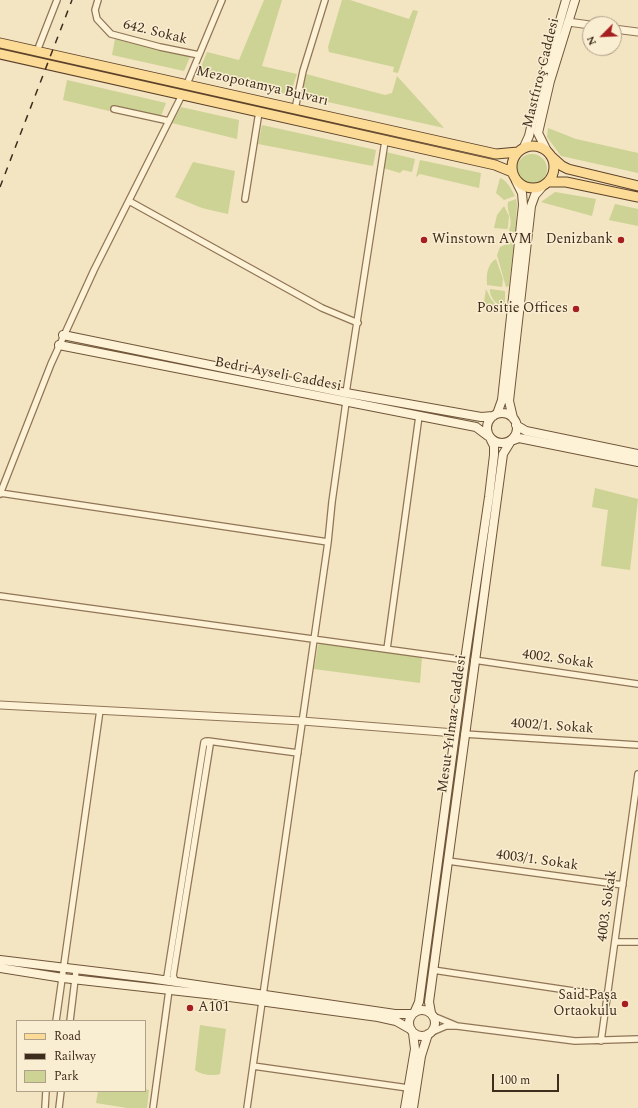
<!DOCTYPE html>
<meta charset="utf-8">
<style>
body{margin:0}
#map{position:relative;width:638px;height:1108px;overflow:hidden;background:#f3e4c2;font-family:Spectral,serif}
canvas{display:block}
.legend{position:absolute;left:16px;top:1020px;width:130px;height:72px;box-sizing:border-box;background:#faeed2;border:1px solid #afa089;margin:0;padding:5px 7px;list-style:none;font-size:12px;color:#3e2c1c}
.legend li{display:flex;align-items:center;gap:8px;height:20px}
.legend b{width:20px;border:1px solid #afa089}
.north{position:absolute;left:582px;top:16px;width:40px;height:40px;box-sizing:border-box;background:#faeed2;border:1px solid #afa089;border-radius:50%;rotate:246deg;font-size:11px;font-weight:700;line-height:16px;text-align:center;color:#3e2c1c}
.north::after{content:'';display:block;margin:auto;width:14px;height:18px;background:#a61f20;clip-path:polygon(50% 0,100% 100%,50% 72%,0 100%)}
.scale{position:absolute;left:492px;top:1074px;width:67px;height:18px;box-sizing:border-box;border:2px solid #3e2c1c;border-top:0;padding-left:5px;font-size:12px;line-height:14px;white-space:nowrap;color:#3e2c1c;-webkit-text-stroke:3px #faeed2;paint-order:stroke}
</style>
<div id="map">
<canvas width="638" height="1108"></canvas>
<ul class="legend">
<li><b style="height:5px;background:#fbdb95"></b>Road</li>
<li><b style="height:5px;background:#3e2c1c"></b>Railway</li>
<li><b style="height:11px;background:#ccd394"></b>Park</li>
</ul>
<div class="north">N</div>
<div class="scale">100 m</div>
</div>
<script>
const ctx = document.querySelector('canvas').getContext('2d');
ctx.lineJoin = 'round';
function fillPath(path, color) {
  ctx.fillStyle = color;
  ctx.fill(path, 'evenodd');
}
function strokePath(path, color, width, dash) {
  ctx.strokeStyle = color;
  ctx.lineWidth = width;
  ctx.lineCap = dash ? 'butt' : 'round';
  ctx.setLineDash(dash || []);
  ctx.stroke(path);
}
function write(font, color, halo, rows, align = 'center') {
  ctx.font = font + ' Spectral,serif';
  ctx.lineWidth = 3;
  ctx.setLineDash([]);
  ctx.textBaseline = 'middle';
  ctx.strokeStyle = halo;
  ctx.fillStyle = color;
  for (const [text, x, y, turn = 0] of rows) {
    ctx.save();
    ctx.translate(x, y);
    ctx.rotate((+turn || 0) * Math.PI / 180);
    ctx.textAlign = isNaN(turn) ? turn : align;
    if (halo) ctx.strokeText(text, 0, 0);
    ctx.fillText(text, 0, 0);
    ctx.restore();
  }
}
fillPath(new Path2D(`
 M264,0h18l-20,66 35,8 -7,21 -92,-21 9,-22 32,8z
 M342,0h8l59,19 4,-9 5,1 -20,62 -5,-1 1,-5 -65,-15 -1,-5z
 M115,39l75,18 -6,14 -72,-16z
 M306,74l79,21 7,-2 5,-17 47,52 -143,-32z
 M67,80l99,23 -5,13 -48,-11 -4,6 -46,-11z
 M181,107l58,13 -2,19 -65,-16z
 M262,125l114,25 -3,16 -115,-22z
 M548,128l28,11 62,14v20l-77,-17 -14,-19z
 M386,152l29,7 -3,13 -9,-2 -3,3 -17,-5z
 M517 169a15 15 0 1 1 30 0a15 15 0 1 1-30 0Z
 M420,160l61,13 -2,15 -59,-14 -4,3z
 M193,162l42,9 -7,43 -26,-6 -27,-11z
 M500,178c7,2 11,11 15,18l-11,4 -8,-7z
 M555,192l41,7 -4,17 -51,-14z
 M516,199l1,6 -2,29h-4l-2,-4c5,-10 -3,-19 -1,-28z
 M615,204l23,5v17l-29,-6z
 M504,206l5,10 -1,12 -1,1 -13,-1 3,-13z
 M511,242h3l-5,44 -3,1 -9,-32 3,-8z
 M496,259l7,20 -1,8 -15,-2v-2c-1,-8 1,-20 9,-24z
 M486,289l5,10 10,12 -18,-3z
 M490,289l15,2v12l-2,4c-7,-2 -14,-11 -13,-18z
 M595,488l43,11 -8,71 -29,-4 7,-56 -16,-3z
 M321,643l101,14 -2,26 -106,-14 4,-24z
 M200,1025l26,4 -6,45c-7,2 -19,1 -25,-4z
 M145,1089l4,1 -2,18h-20l-31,-5 2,-12h47z`), '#ccd394');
const minor = new Path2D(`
 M98,0l-3,10 2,9 14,15 49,13 39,8
 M39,46l18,-46
 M187,84l35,-84
 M114,109l55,12
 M295,109l8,-38 22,-71
 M245,199l14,-87
 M129,201l193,107 36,15
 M346,393l39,-252
 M0,493l328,49
 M0,494l51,-130 43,-94 88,-175
 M0,596l465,64
 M387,649l32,-233
 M474,660l164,24
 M464,734l174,11
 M208,741l90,12
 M448,861l175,24
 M615,942h23
 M433,970l174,26
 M163,980l4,-3 37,-235 2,-1 4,4 -37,231 3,6
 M263,995l65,-453 4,-40 14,-100
 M56,1021l44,-311
 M70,1021l6,-50
 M457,1026l118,15 63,-2
 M432,1032l14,-6h11l-24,-10
 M601,1041l37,-267
 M253,1066l155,22
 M45,1108l1,-17
 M59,1108l2,-17
 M153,1108l16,-118
 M247,1108l15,-106`);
const tertiary = new Path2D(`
 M568,22l22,3
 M614,29l24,3
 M0,705l302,16 153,12`);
const secondary = new Path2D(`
 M524,147l5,-11 10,-43 27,-93
 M547,151l-9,-18 12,-52 25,-81
 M63,335l283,58 135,24 12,-1
 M59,345l417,82 12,9
 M487 428a15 15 0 1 1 30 0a15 15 0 1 1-30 0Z
 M497,414l5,-14 21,-195 -1,-12 -6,-12
 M513,418l-4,-17 22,-195 4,-11 7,-8
 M516,425l10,6 112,23
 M0,960l149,18 246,36h17
 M0,968l63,10 152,17 163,22 18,4 14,8
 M409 1023a13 13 0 1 1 26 0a13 13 0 1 1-26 0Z
 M415,1011l4,-9 46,-342 24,-163 5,-42v-9l-3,-6
 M431,1013l-2,-11 74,-548 8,-13 8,-3 119,24
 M405,1108l10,-59 -2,-16
 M413,1108l8,-52 7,-22`);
const primary = new Path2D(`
 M0,43l496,111 22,-2
 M0,54l495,111 17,7
 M512 167a21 21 0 1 1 42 0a21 21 0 1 1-42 0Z
 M552,157l10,9 6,3 70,17
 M548,182h18l72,15`);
strokePath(minor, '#907556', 8);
strokePath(tertiary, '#907556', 9);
strokePath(secondary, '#715639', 10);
strokePath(primary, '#5d422b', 11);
strokePath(minor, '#fdf1d6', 5.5);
strokePath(tertiary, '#fdf1d6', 7);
strokePath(secondary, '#fdf1d6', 8);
strokePath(primary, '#fbdb95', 9);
strokePath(new Path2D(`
 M0,187l72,-187`), '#3e2c1c', 1.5, [7, 7]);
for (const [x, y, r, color] of [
 [424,240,4,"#a61f20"],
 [621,240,4,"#a61f20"],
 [576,309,4,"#a61f20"],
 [625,1004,4,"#a61f20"],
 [190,1008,4,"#a61f20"]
]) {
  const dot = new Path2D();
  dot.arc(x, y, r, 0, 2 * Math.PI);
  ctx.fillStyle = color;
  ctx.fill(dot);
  strokePath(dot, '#faeed2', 1.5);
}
write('14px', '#3e2c1c', '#faeed2', [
 ["642. Sokak",155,33,14],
 ["Mastfıroş Caddesi",542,73,-76],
 ["Mezopotamya Bulvarı",262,87,13],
 ["Bedri Ayseli Caddesi",278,375,11],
 ["4002. Sokak",558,660,8],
 ["Mesut Yılmaz Caddesi",453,724,-82],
 ["4002/1. Sokak",552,727,4],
 ["4003/1. Sokak",537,861,8],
 ["4003. Sokak",608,906,-82]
]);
write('14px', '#3e2c1c', '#faeed2', [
 ["Winstown AVM",432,240,"left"],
 ["Denizbank",613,240],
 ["Positie Offices",568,309],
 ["Said Paşa",617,996],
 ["Ortaokulu",617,1012],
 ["A101",198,1008,"left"]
], 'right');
</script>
